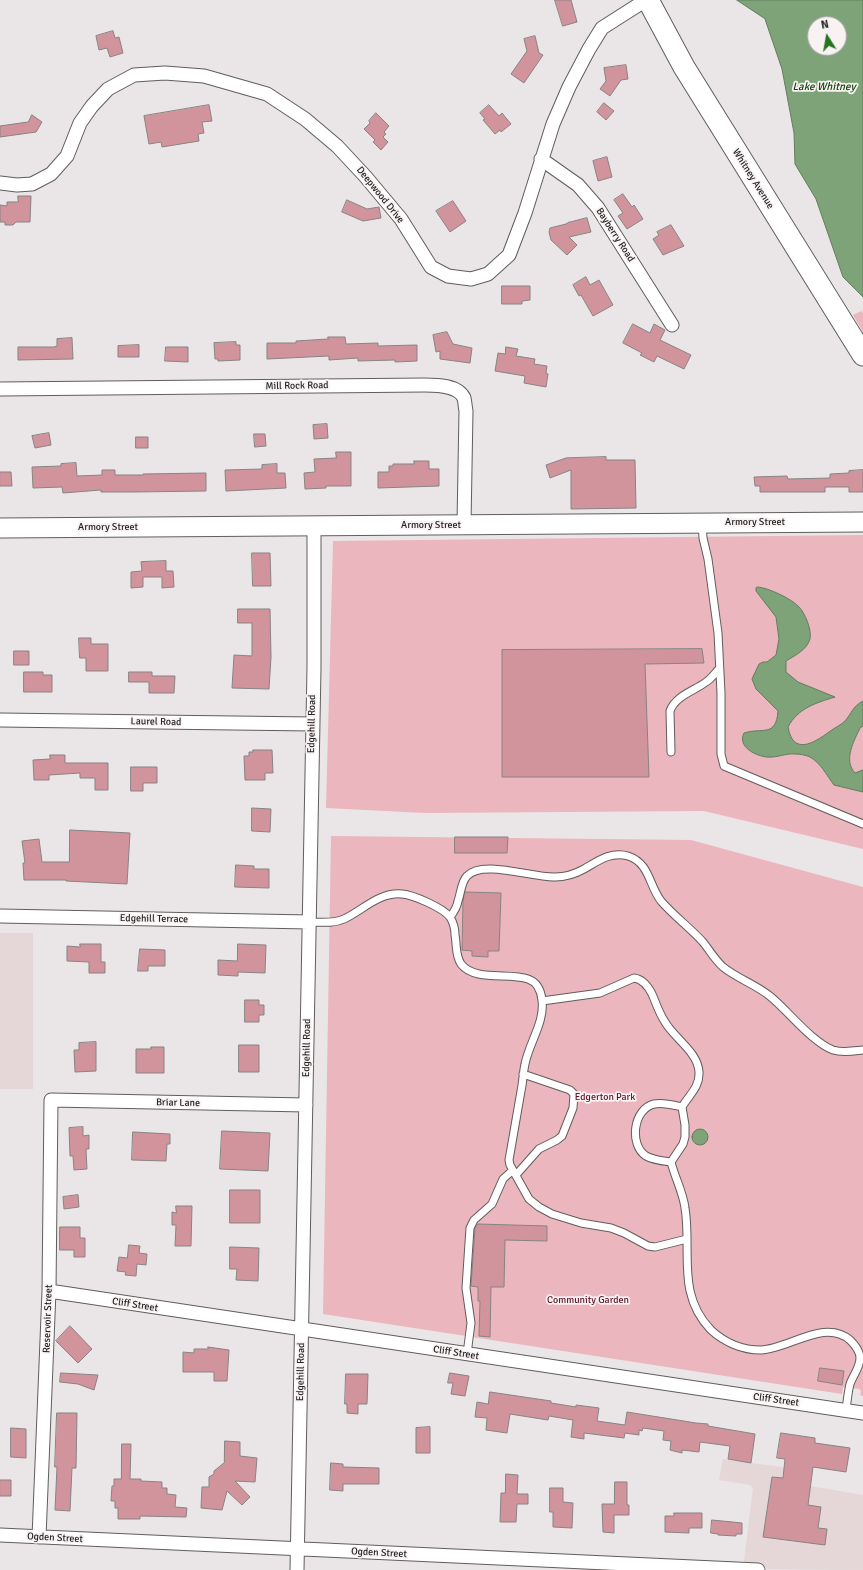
<!DOCTYPE html>
<style>
body{margin:0}
#map{position:relative;width:863px;height:1570px;overflow:hidden;background:#eae5e6;font-family:Signika,sans-serif}
canvas{display:block}
.north{position:absolute;left:807px;top:16px;width:40px;height:40px;box-sizing:border-box;background:#f8f2f3;border:1px solid #a49fa0;border-radius:50%;rotate:349deg;font-size:11px;font-weight:700;line-height:16px;text-align:center;color:#252323}
.north::after{content:'';display:block;margin:auto;width:14px;height:18px;background:#25731a;clip-path:polygon(50% 0,100% 100%,50% 72%,0 100%)}
</style>
<div id="map">
<canvas width="863" height="1570"></canvas>
<div class="north">N</div>
</div>
<script>
const ctx = document.querySelector('canvas').getContext('2d');
ctx.lineJoin = 'round';
function fillPath(path, color) {
  ctx.fillStyle = color;
  ctx.fill(path, 'evenodd');
}
function strokePath(path, color, width, dash) {
  ctx.strokeStyle = color;
  ctx.lineWidth = width;
  ctx.lineCap = dash ? 'butt' : 'round';
  ctx.setLineDash(dash || []);
  ctx.stroke(path);
}
function write(font, color, halo, rows, align = 'center') {
  ctx.font = font + ' Signika,sans-serif';
  ctx.lineWidth = 3.5;
  ctx.setLineDash([]);
  ctx.textBaseline = 'middle';
  ctx.strokeStyle = halo;
  ctx.fillStyle = color;
  for (const [text, x, y, turn = 0] of rows) {
    ctx.save();
    ctx.translate(x, y);
    ctx.rotate((+turn || 0) * Math.PI / 180);
    ctx.textAlign = isNaN(turn) ? turn : align;
    if (halo) ctx.strokeText(text, 0, 0);
    ctx.fillText(text, 0, 0);
    ctx.restore();
  }
}
fillPath(new Path2D(`
 M0,933h33v156h-33z
 M723,1459l73,10 14,17 53,9v75l-120,-1 10,-81 -3,-3 -31,-5z`), '#e5d7d8');
fillPath(new Path2D(`
 M861,311l2,2v19l-10,-17z
 M863,535v314l-159,-38 -279,2 -99,-5 7,-267z
 M331,836l360,4 172,47v509l-3,-1 1,-4 -2,-2 -16,-2 -1,7 -519,-80z`), '#ebb6bd');
const water = new Path2D(`
 M737,0h126v297l-20,-20 -27,-78 -21,-35 -1,-31 -12,-64 -17,-50zM815,24h24v24h-24z
 M758,587c11,1 34,12 41,20 6,6 13,23 11,32 -3,11 -16,17 -24,22v11l12,10 37,15c-19,6 -37,11 -47,30 5,29 26,16 41,5 5,-4 12,-7 16,-11 7,-8 7,-14 18,-20v25l-3,2c-6,13 -17,32 -5,45l8,-3v22l-29,-7c-7,-9 -13,-22 -24,-28 -4,-2 -11,-3 -15,-3 -9,-1 -18,4 -28,3 -11,-1 -30,-10 -23,-24 18,-6 32,5 34,-22l-22,-22 -4,-10 7,-15 4,-2h4l9,-7 3,-16 -3,-22 -20,-26v-3z
 M692 1137a8 8 0 1 1 16 0a8 8 0 1 1-16 0Z`);
fillPath(water, '#7ea378');
strokePath(water, '#637d5e', 1);
const building = new Path2D(`
 M555,0h16l6,22 -14,4z
 M113,31l2,7 4,-1 4,16 -13,4 -3,-9 -8,2 -3,-14z
 M535,36l4,17 4,2 -19,28 -13,-9 16,-23 -3,-12z
 M626,65l2,14 -7,1 -11,16 -10,-7 6,-8 -2,-13z
 M604,103l10,8 -8,9 -9,-8z
 M209,105l3,16 -10,1 2,11 -6,1 1,7 -37,6 -1,-5 -12,2 -5,-28z
 M489,105l10,11 3,-3 9,11 -10,8 -1,-2 -5,4 -12,-14 2,-1 -5,-6z
 M376,113l13,13 -5,6 2,2 -3,3 5,5 -7,8 -8,-8 2,-2 -11,-11 6,-6 -1,-2z
 M32,115l10,7 -6,10 -36,5v-11l28,-4z
 M607,157l5,20 -14,4 -5,-20z
 M623,194l9,13 2,-2 9,14 -16,10 -9,-13 5,-3 -9,-13z
 M18,196h13l-1,26h-14l-3,3h-8v-3h-5v-17l7,1v-4h11z
 M347,200l20,9 12,-2 2,11 -18,3 -21,-9z
 M453,201l13,20 -16,11 -14,-21z
 M587,218l4,14 -22,5 8,8 -10,10 -16,-15 -2,-8 1,-4 16,-4 3,-2h1z
 M671,225l13,21 -21,9 -10,-16 6,-4 -2,-3z
 M586,277l4,8 9,-5 14,25 -20,11 -12,-21 -2,1 -6,-11z
 M502,286h28v14l-8,1v3h-20z
 M633,324l17,9 4,-9 11,6 -5,10 31,15 -7,14 -27,-13 -3,6 -14,-7 2,-2 -19,-10z
 M447,332l6,12 19,4 -2,15 -30,-4v-8l-4,1 -3,-17z
 M328,337h17l1,7 32,-1v3l39,-1v16l-22,1v-2l-37,1v-3l-29,2v-4l-62,3v-16h29v-2l32,-2z
 M72,338l1,21 -55,1v-13h36l3,-1v-7z
 M236,342v3h4v15l-22,1v-2h-3l-1,-16z
 M139,345v12h-21v-11z
 M166,347h22v15l-23,-1z
 M506,347l12,2 -2,7 19,3 -1,5 13,2 -1,7 2,1 -2,13 -22,-4 1,-7 -30,-5 3,-18 7,1z
 M327,424l1,14 -14,1 -1,-14z
 M49,433l2,12 -16,3 -3,-12z
 M254,434h11l1,12 -11,1z
 M136,437h12v11h-12z
 M336,452h15v34h-25v2l-21,1 -1,-16 11,-1 -1,-13 22,-1z
 M606,457v3h29l1,48 -65,1v-39l-21,8 -4,-13 20,-7z
 M414,461h15v8h10v17l-61,2v-16h11v-6h4v-2h21z
 M76,463l1,13 25,-1v-5h13v5h28v-1l63,-1v18l-73,1h-32v-2l-38,3 -1,-6 -29,1 -1,-21 29,-1v-2z
 M277,464v9h8l1,15 -60,3 -1,-21 37,-1v-4z
 M863,470v22h-14v-5h-24v5h-65v-6h-5l-1,-9 33,-1 1,3 42,-1v-4l19,-1v-2z
 M0,472h11l1,14h-12z
 M252,553h18l1,33h-18z
 M166,561v10h7l1,16 -12,1v-11h-19v10l-12,1v-16l11,-1 -1,-9z
 M238,609h32l1,48 -2,32 -37,-1 2,-33 18,1v-33h-14z
 M79,638h12v6h17v27h-22v-13h-6z
 M702,649l2,14 -59,1 4,113h-147v-127z
 M14,651h15v14h-15z
 M24,672h19v3h9v17h-28z
 M129,672h23v4h23l-1,17h-25v-11h-20z
 M253,750h19l1,23h-8v7h-20l-1,-24h5v-4h4z
 M50,755h15v8h43v27h-13v-12h-15v-5l-31,2v5h-15l-1,-20 17,-1z
 M131,767h26v16h-14v8h-12z
 M252,808l19,1 -1,23 -18,-1z
 M70,830l60,3 -3,51 -61,-3v-1h-42l-1,-17h2l-3,-22 17,-2 3,23h27z
 M455,837h53l-1,16h-52z
 M236,865l18,1v3h15v19l-34,-1z
 M465,892l36,1 -2,58h-11v6l-16,-1v-5l-10,-1 1,-48z
 M80,944h21v18h4v11h-16v-11l-22,-1v-15l13,1z
 M238,944l28,1 -1,28 -27,-1v4l-20,-1v-15l19,1z
 M140,949l25,1v16h-17v5h-10z
 M245,1000h14v5h5v10h-5v7h-14z
 M96,1042v29l-21,1 -1,-22h5v-7z
 M239,1045h20v27h-20z
 M151,1047h13v26h-28v-24h15z
 M83,1127v9l6,-1v14h-3l1,20 -13,1 -1,-14h-3l-1,-28z
 M222,1131l48,2 -2,38 -48,-2z
 M133,1132l37,2v10h-3l-1,17 -34,-1z
 M230,1190h30v33h-30z
 M78,1195l1,12 -15,2 -1,-12z
 M176,1206h16l-1,40h-16l1,-21h-4v-13l4,1z
 M478,1224l69,2v15l-42,-1 -1,47h-13l-1,50 -11,-1 1,-35h-2v-14l-7,-1 4,-57z
 M60,1227h20v11h5v19h-11v-7h-14z
 M129,1245l11,1 -1,7 8,1 -1,11 -9,-1 -1,12 -11,-1 1,-3 -9,-1 2,-14 8,1z
 M230,1247l29,1 -1,33 -22,-1 1,-11h-7z
 M70,1326l22,23 -14,14 -22,-22z
 M208,1347l21,3 -2,31h-13v-9h-31v-20l11,1v-4h14z
 M820,1368l24,3 -2,14 -24,-4z
 M61,1373l37,2 -4,15 -16,-6 -18,-2z
 M450,1373l19,3 -4,20 -14,-2 2,-11h-5z
 M346,1374h22l-1,30h-9v10l-11,-1v-9h-2z
 M490,1392l61,9v2l25,4v-2l23,3 -2,13 28,4 2,-13 69,11 12,1v2l47,8 -4,29 -23,-4 2,-13 -30,-4 -1,10 -17,-2v3l-12,-3 1,-9 -8,-1 1,-9 -21,-3 -1,3 -3,-1v5l-14,-2 -1,5 -40,-5v6l-13,-2 2,-17 -24,-4 -1,4 -38,-6 -3,19 -21,-3 1,-12 -12,-1 2,-15 11,2z
 M57,1413h20l-1,55h-4l-2,43 -15,-1 2,-43h-2z
 M430,1427v26h-14v-25z
 M11,1428l15,1v29l-15,-1z
 M781,1433l34,5v5l35,5 -4,24 -33,-5 -5,38 13,2 -3,21 9,1 -2,16 -62,-8 9,-60 11,1 2,-19 -8,-1z
 M225,1441l15,1v14l17,2 -2,24 -20,-1 15,16 -8,8 -15,-14 -5,19 -21,-2 1,-21h7v-10l5,-3v-3l10,-8z
 M122,1444h9l-1,35h11v2l21,1v6h5v6l9,1 -1,12 12,1 -1,9 -46,-1v3h-22v-11h-3v-7h-4l1,-15h2v-7h7z
 M331,1463l12,1v3l36,1v16h-36v7l-13,-1z
 M506,1474l12,1 -1,19h11v10h-11l-1,18h-16l1,-29h4z
 M0,1480h11v16h-11z
 M615,1482h12v23h2v10h-15v18l-11,-1 -1,-28h12z
 M550,1488h13v14l10,1 -1,25 -19,-1v-15h-3z
 M674,1513h28v15h-13v5l-24,-1v-16h9z
 M712,1520l30,3v11h-6v2l-18,-1v-1l-7,-1z`);
fillPath(building, '#d1949d');
strokePath(building, '#888383', 1);
const service = new Path2D(`
 M702,523l1,15 5,21 10,74 3,60v61l3,12 139,58
 M671,752l-1,-41c5,-15 24,-20 36,-29 5,-3 9,-9 13,-13
 M450,917c4,-5 7,-10 8,-16 3,-8 3,-19 9,-25 15,-17 66,2 88,1 10,0 20,-3 29,-8 14,-8 27,-18 44,-13 22,7 21,30 33,45 12,14 28,26 41,40 7,8 12,18 21,26 15,12 34,18 48,30 17,14 42,46 62,53 10,3 20,1 30,0
 M309,922c11,0 24,2 35,-3 19,-9 35,-27 58,-25 12,1 41,14 48,23 3,5 5,12 5,18 2,10 0,20 6,29 14,18 48,8 67,15 9,3 13,12 14,21 3,22 -13,43 -17,64 -2,9 -2,18 -4,27 -4,23 -8,46 -12,69l1,5 19,34 10,8 13,7 29,9 30,5 13,5 24,13 7,1 32,-8
 M542,1001l58,-8 34,-15c8,1 14,8 18,16 4,9 7,19 13,28 9,16 33,30 34,50 1,15 -10,23 -17,35l3,18v12l-2,7 -12,18c4,16 12,30 14,46 7,43 -9,86 26,122 13,12 31,20 50,20 28,-1 64,-32 89,-10 5,5 10,11 10,18 0,10 -7,17 -10,26 -2,8 -3,18 -4,26
 M671,1162c-8,-1 -18,-2 -25,-6 -17,-11 -13,-47 8,-52 9,-2 19,1 28,3
 M516,1175l23,-26 18,-9 5,-4 11,-28 1,-14 -4,-4 -47,-16
 M467,1354l4,-31 -5,-35 4,-60 4,-8 18,-16 11,-25 10,-9`);
const minor = new Path2D(`
 M541,159l37,26 20,23 74,117
 M0,183l17,2 15,-1 19,-10 16,-18 13,-33 12,-17 16,-17 26,-14 31,-2 39,3 63,18 38,25 32,27 28,30 36,43 30,48 17,9 23,3 17,-5 21,-19 16,-42 28,-89 16,-37 20,-38 13,-21 44,-28
 M0,389l425,-4c11,0 33,0 39,13 1,4 1,8 2,13l-2,113
 M0,720l312,4
 M0,916l309,6
 M49,1291l814,122
 M0,1535l758,35
 M39,1537l10,-246 2,-191 255,5
 M297,1570l17,-902v-142`);
const secondary = new Path2D(`
 M0,528l863,-6`);
const primary = new Path2D(`
 M648,0l36,67 179,288`);
strokePath(service, '#615d5d', 9);
strokePath(minor, '#615d5d', 15);
strokePath(secondary, '#615d5d', 21);
strokePath(primary, '#615d5d', 23);
strokePath(service, '#fff', 7);
strokePath(minor, '#fff', 13);
strokePath(secondary, '#fff', 19);
strokePath(primary, '#fff', 21);
write('10px', '#252323', '#f8f2f3', [
 ["Whitney Avenue",753,179,58],
 ["Deepwood Drive",380,195,51],
 ["Bayberry Road",615,235,57],
 ["Mill Rock Road",297,386,-1],
 ["Armory Street",755,522],
 ["Armory Street",431,525],
 ["Armory Street",108,527],
 ["Laurel Road",156,722,1],
 ["Edgehill Road",312,724,-89],
 ["Edgehill Terrace",154,919,1],
 ["Edgehill Road",307,1048,-89],
 ["Briar Lane",178,1103,1],
 ["Cliff Street",135,1305,9],
 ["Reservoir Street",48,1319,-88],
 ["Cliff Street",456,1353,9],
 ["Edgehill Road",301,1372,-89],
 ["Cliff Street",776,1400,8],
 ["Ogden Street",55,1538,3],
 ["Ogden Street",379,1553,3]
]);
write('10px', '#5d1529', '#f8f2f3', [
 ["Edgerton Park",605,1097],
 ["Community Garden",588,1300]
]);
write('italic 11px', '#13460b', '#f8f2f3', [
 ["Lake Whitney",824,87]
]);
</script>
